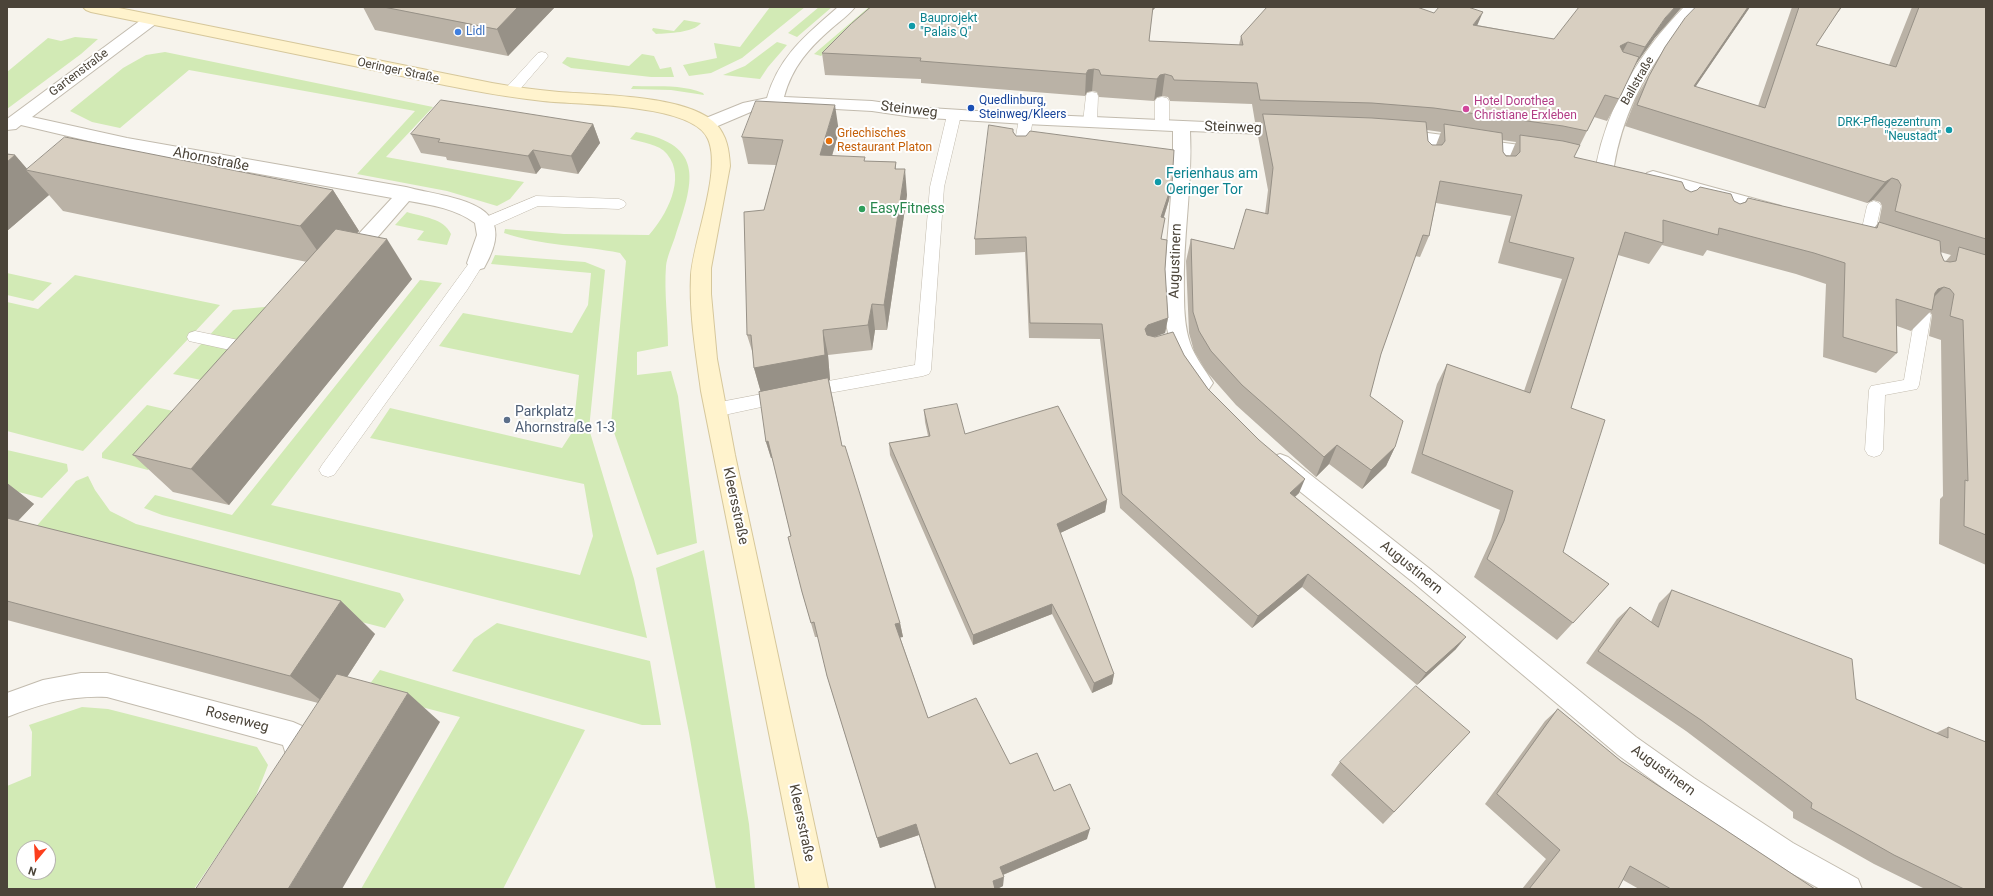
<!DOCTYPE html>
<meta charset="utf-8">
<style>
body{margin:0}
#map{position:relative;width:1993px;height:896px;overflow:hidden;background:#f6f3ec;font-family:Roboto,sans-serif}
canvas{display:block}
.frame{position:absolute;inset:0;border:8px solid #4b4439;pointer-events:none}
.north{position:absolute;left:16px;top:840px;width:40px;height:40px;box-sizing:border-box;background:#fff;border:1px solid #b7b4b0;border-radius:50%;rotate:198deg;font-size:11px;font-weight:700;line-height:16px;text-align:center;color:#4b4439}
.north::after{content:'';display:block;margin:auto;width:14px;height:18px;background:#fc3f1d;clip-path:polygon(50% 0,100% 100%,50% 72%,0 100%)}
</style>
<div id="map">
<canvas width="1993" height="896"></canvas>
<div class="frame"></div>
<div class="north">N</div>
</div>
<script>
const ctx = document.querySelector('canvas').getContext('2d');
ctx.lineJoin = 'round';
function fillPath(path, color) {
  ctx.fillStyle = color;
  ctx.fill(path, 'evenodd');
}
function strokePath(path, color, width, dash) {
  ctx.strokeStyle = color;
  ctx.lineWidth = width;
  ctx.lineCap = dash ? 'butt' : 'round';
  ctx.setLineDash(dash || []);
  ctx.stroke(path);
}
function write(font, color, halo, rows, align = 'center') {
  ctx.font = font + ' Roboto,sans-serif';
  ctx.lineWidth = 4;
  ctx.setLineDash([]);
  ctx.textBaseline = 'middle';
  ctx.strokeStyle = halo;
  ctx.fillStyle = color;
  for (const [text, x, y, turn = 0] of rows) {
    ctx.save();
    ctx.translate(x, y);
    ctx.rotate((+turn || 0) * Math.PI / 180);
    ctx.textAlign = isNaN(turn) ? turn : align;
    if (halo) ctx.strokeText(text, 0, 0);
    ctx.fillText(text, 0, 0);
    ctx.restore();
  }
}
fillPath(new Path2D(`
 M770,7h35l-63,51 -31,15 -22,3 -6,-11 34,-7 -3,-15 26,4z
 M819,7h13l-35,30 -9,-4z
 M869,7h10l-58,49 -7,-2z
 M684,20l17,3c-8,10 -32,10 -45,11l-4,-4 1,-2 21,3z
 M75,37l23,2 -17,15 -74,55v-37l41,-34 13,3z
 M777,42l10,3 -19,22 -8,12 -37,-4 22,-9z
 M165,52l268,55 -47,50 138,25 -14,17 -13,7 -50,-15 -90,-17 58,-63 -226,-41 -69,58 -28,-6 -22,-11 53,-43 23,-13z
 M642,54l12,2 6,13 11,-2 3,10h-23l-80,-9 -9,-5 5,-6 62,9z
 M633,86c23,1 48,-2 70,7l1,2 -33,-5 -40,-1z
 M636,132c71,13 57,51 39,105 -3,9 -8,20 -9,29 -2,26 2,54 2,80l-31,6v23l34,-4 7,25 19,147 -40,12 -46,-131 15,-163 -6,-8c-38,-8 -78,-7 -116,-20l1,-4 59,5 85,1c17,-19 38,-57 18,-81 -8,-10 -26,-12 -37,-15z
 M407,212c15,5 37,6 44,22l-4,11 -30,-5 7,-9 -29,-6z
 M495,255l90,7 20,8 -16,159 45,150 13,59 -485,-123 -18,-7 11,-13 77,20 188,-235 22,3 -171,222 309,70 13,-39 -9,-52 -214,-46 20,-30 172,40 11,-17 6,-56 -140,-29 24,-33 109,20 16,-28 3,-32 -100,-9z
 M7,273l45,10 -19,18 -26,-6z
 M75,275l145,30 -137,146 -76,-20v-129l31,7z
 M295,304l-147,166 -46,-12v-5l45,-48 26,6 28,-31 -28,-6 60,-64z
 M7,450l60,14 1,7 -26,27 -35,-9z
 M88,476l7,14 15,21 26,13 264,69 4,7 -19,28 -358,-91 49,-56z
 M704,550l45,274 6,65h-39l-27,-156 -33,-165z
 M497,623l153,38 11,64h-19l-190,-54 22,-32z
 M380,670l205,60 -82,159h-142l99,-172 -96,-25z
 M82,707l26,2 149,38 11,18 -14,36 -60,88h-187v-103l24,-10 1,-44 -3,-7zM24,848h24v24h-24z`), '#d2eab5');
const service = new Path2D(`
 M542,52l4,1 2,3 -2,3 -31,36h-10l-1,-3 1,-3 33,-36z
 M1092,92l5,1 1,3 -1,26 -2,3h-10l-2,-3 3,-26 1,-3z
 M1162,97l5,1 2,3v25l-2,3h-10l-2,-3v-25l2,-3z
 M954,111l5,1 2,3 -17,72 -13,183 -2,4 -6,2 -116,21 -6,-2 -2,-4 2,-4 6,-2 108,-20 15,-178 17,-72 2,-3z
 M1026,115l5,1 2,3 -5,28 -2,3h-10l-2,-3 5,-28 2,-3z
 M536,196l83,3 5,2 2,3 -2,3 -5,2 -81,-3 -47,21 -5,1 -5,-1 -2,-4 2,-4z
 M1874,201l5,2 2,3 -7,31 -2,4 -5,1 -5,-1 -2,-4 7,-31 2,-3z
 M477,258l5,1 2,4 -17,27 -133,185 -6,2 -6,-2 -3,-5 3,-5 150,-206z
 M1923,309l5,2 3,4 -12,70 -2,4 -32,6 -2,55 -3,5 -6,2 -6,-2 -3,-5 4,-60 2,-4 33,-6 11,-65 3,-4z
 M195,331l58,12 6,2 2,4 -2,4 -6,2 -64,-14 -2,-4 2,-4z
 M783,390l6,1 2,5 -2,5 -74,16 -6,-2 -2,-5 2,-5 6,-2z`);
const minor = new Path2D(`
 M838,7h17c-6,8 -16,15 -23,21 -23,20 -40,39 -48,69l88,4 41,6 113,7 269,12 3,4 -3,4 -6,1 -99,-4c3,55 -8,109 -6,164 0,16 1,33 6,48 5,15 15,26 23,40l-4,6 -7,2 -7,-2 -23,-40 -7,-29 -1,-38 9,-111v-40l-147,-7 -113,-7 -41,-6 -73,-4h-25l-21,4 -40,17 -6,1 -6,-1 -3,-4 3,-4 42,-17 24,-5c12,-42 39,-63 71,-91z
 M1684,7h17c-8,12 -20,21 -29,32 -30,38 -50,79 -58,127l-3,4 -6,2 -6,-2 -3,-4c12,-62 44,-114 88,-159z
 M151,15l6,2 2,3 -2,3 -125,94 95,21 279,49c45,12 118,13 78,81l-7,2 -7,-2 -3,-5 10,-28 -2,-12c-19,-14 -43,-18 -66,-22l-53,61 -7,2 -7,-2 -3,-5 3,-5 50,-54 -265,-48 -106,-25 -5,4 -9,1v-11l138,-102z
 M1397,129l146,19 6,2 3,4 -3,4 -6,2 -152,-21 -3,-4 3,-4z
 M1653,171l128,35 2,4 -2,4 -7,2 -127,-35 -3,-4 3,-4z
 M1280,454l8,3 142,112 206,168 58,41 99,65 65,36 4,10h-42l-47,-26 -99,-67 -56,-41 -204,-172 -142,-114 -3,-6 3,-6z
 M81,673h26l186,49 9,4 14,40 -5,11 -9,4 -9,-4 -10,-32 -176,-48c-36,-2 -67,7 -100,20v-24l36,-13z`);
const secondary = new Path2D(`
 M83,7h31l378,76c22,4 45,7 67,9 38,3 130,3 157,32 11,12 13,26 14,42l-19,102v26l6,65 18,96 93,434h-28l-99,-498c-5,-38 -12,-77 -10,-116 3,-37 31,-104 17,-136 -15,-36 -130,-34 -165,-38 -64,-7 -126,-22 -189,-35 -88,-18 -175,-36 -263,-54l-5,-2z`);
strokePath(service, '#c2bbae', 1);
strokePath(minor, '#c2bbae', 2);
strokePath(secondary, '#d6c79b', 2);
fillPath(service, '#fff');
fillPath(minor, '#fff');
fillPath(secondary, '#fff3cd');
fillPath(new Path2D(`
 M363,7h192l-47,49 -133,-26z
 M1156,7l-4,4 -3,30 90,4 2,-9 193,-23 43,12 77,14h100l-21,29 -14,31 -12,22 -13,-4 -20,40 111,32 6,3 43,9 6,3 5,-2 3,-4 126,30 5,-6 3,-16 -2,-4 -7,-2 -6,3 -242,-77 11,-28 29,-51 31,-40h54l-55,80 63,19 34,-99h50l-9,11 -17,27 73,20 23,-58h74v558l-47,-21 1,-45 3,-3 -2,-156 -12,-4 3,-21 -2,-3 -19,19 -14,-5v27l-21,20 -53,-16 3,-73 -30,-10 -89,-24 -4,6 -41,-11 -13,19 -31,-9 -47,153 -8,144 46,32 -52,56 -83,-63 17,-37 9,-30 -89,-37 26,-89 10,-20 77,27 38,-112 -64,-16 13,-47 -75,-13 -7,33 -9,21 -5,-1 -34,98 -11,42 25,51 -9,19 -24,23 -33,-25 -13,13 -80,-72 -30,-34 -12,-20 -5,-18 -3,-72 5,-22 43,10 31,-35 3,-24 -10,-54 3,-14h-6l-3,-18 -82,-3 -2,-4 -6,-1 -5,1 -3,4 -55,-4 -2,-5 -5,-1 -5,1 -2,4 -164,-13v-4l-96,-4 -3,-22zM1427,130l14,2 -5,13h-4l-4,-4zM1502,140l14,2 -6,14h-4l-3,-4zM1940,252l11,3 -6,7 -1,-1 -3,-7z
 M593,124l7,19 -22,31 -37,-6 -5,6 -89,-14 -1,-3 -25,-4 -10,-19z
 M839,132l-7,24 33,5 31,1v7l11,26 -20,135h-12l-3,20 -44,5 2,25h-1l13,66 58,177 3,14h-3l28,81 82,46 44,27 33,48 -84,36v11l-6,3h-62l-16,-54 -39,13 -53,-172 -9,-39h-3l-13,-45 -11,-56 -19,-78h-1l-5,-16 -5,-50 -7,-24 -1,-14 -6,-19 17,-125 12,-45 -28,-1 -6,-27z
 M1013,132l3,4 156,48 -3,16 -5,17 -3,22 4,30 3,49 -3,15 -11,4 30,18 24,34 91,104 -4,4 161,152 -39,36 -115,-98 -50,41 -132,-120 -20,-169 -71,-1 -4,-86 -50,3v-16z
 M7,154l8,1 12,14 306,21 26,41 -2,2 55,46 -183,226 -56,-13 -40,-37 174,-193 -244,-51 -14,-16 -42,36z
 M924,410l41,24 142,66 -2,12 -45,21 54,141 -2,10 -20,9 -40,-79 -79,31 -83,-190 -1,-12 39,-7 -3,-14z
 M7,483l27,21 -16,17 323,80 34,33 -28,43 93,45 -122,-19 -311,-83z
 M1672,590l184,109 80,34 12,-6 38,162h-61l-51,-25 -81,-46v-6l-107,-81 -100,-68 31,-44 13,-12 21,15 8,-19z
 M1558,709l63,52 194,128h-176l-16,-9 -5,9h-96l24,-30 -61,-55 60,-83z
 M1470,732l-87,92 -52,-49 9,-13z`), '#bab2a6');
fillPath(new Path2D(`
 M518,7h37l-47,49 -11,-27z
 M1153,7h3l-4,4z
 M1675,7h7l-28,32 -21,29 12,-21 20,-29z
 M1748,7h2l-69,101 13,-22z
 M1841,7h1l-14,18z
 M1483,12l-9,21 -1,-8z
 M1628,42l-12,22 4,-18z
 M1094,69l-2,22 -5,1 -2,4 1,-22 2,-4z
 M1165,74l-3,22 -5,1 -3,4 3,-22 3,-4z
 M835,105l4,27 -15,50 -4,-27z
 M593,124l7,19 -22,31 -7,-18z
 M533,150l8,18 -5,6 -8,-18z
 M15,155l13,15h-2l23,25 -42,36v-69z
 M905,169l2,26 -20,135 -3,-25z
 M1892,178l-19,22 -6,3 18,-21z
 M1172,184l-3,16 -10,32 2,-15z
 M333,190l26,41 -31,35 -28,-40z
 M387,239l25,40 -183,226 -38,-36z
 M1944,287l-20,20 14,-18z
 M872,304l3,26 -3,20 -4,-25z
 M1168,318l-3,15 -19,7 -1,-11 3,-4z
 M823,330l5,25 2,25 -69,13 -7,-25z
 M768,441l5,17h-2l-5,-16z
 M1337,445l-8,19 -13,13 8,-20z
 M1395,447l-9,19 -24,23 9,-19z
 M1305,479l-6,14 -15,14 6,-14z
 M7,483l27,21 -27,28z
 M1107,500l-2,12 -49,23 1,-11z
 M1308,574l-6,13 -50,41 6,-12z
 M341,601l34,33 -47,72 -38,-30z
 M1052,604v10l-79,31v-10z
 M900,623l3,14 -5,1 -3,-14z
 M1466,637l-10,12 -39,36 9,-12z
 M1114,674l-2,10 -20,9 2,-10z
 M408,693l32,29 -98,167h-54z
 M916,824l3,11 -39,13 -3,-10z
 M1090,829l-3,10 -87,37v-9z
 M1004,877l-1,9 -6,3h-4v-8z`), '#979187');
const building = new Path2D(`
 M384,7h134l-21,22z
 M871,7h282l-4,34 94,4 -2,-9 26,-29h150l17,6 5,-6h29l15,5 -10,13 81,14 25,-32h96l-10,11 -20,29 -17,-5 -8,4 3,6 16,5 -20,42 -14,-4 -18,36 -24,-5 -129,-18 -62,-5 -112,-3 -3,-17 -83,-3 -2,-4 -7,-2 -5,1 -3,4 -56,-4 -2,-5 -5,-1 -6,1 -2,4 -166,-13 1,-3 -99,-5 29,-29z
 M1696,7h52l-54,79 71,22 34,-101h42l-25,38 80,22 23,-60h67v232l-91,-28 6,-26 -3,-5 -6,-2 -7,4 -248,-77 12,-29 16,-29 20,-29z
 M441,100l152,24 -22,32 -38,-6 -5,6 -90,-14 2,-3 -29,-5z
 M756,101l79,4 -15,50 45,2 -1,4 32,1 -1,7h10l-21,136 -12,-1 -4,21 -45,5 2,25 -71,13 -3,-33h-4l-3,-123 20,-2 19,-70 -41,-3z
 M1263,114l109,4 54,4 2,19 4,4h10l3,-4 -1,-17 58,9 1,19 3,4h10l4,-4v-17l43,6 17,4 -6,12 108,25 3,7 6,3 6,-2 3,-3 31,7 3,7 6,3 6,-2 2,-4 129,30 2,-6 61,19 1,13 3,7 6,1 6,-1 3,-14 27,8v280l-22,-9 1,-46 3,1 -5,-161 -13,-4 4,-22 -4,-5 -6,-2 -6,2 -3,4 -3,17 -36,-11 1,54 -54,-16 2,-74 -31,-10 -95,-25 -1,7 -55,-15v23l-38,-11 -54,176 34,12 -42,132 46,32 -36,39 -86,-64 17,-38 9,-30 -91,-37 25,-90 83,29 44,-135 -65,-16 13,-47 -82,-14 -11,55 -6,-1 -42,119 -11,42 33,25 -8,26 -24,23 -34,-25 -13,12 -82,-72 -31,-34 -12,-20 -6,-19 -2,-73 43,10 12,-40 22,5 5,-46z
 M989,125l24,4v3l3,4h10l4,-5 144,19 -2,34 -11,33 4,1 -4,21 6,1 -2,29 3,49 -20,7 -3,4 2,6 8,2 18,-5 11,23 24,34 51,51 46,39 -15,14 176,144 -40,36 -118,-99 -50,42 -136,-122 -20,-170 -72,-1 -4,-86 -51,2z
 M65,137l268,53 -33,36 -274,-56z
 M7,154l8,1 -8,7z
 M336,229l51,10 -196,230 -58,-14z
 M828,378l14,68h3l55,177 -5,1 33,94 48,-20 34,66 27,-11 17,38 16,-7 20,45 -90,38 4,10 -11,4 2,8h-59l-20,-65 -39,14 -50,-162 -13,-54 -3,1 -9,-31 -14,-55 3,-1 -23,-95 -2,1 -7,-50z
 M957,404l8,30 93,-28 49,94 -50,24 57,150 -20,9 -42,-79 -79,31 -84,-192 41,-7 -6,-26z
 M7,518l334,83 -51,75 -283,-75z
 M1672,590l180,69 4,40 92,39v-11l38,15v147h-22l-70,-34 -83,-47 1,-5 -111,-83 -103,-69 32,-44 28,20z
 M337,674l71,19 -120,196h-92z
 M1416,686l54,46 -76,80 -54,-50z
 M1558,709l63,52 194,128h-144l-41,-23 -12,23h-89l31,-39 -63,-56z`);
fillPath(building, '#d8cfc1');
strokePath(building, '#979187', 1);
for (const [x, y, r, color] of [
 [912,26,4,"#0f9aa8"],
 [458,32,4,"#3f7fe0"],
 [971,108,4,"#1a4fb4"],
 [1466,109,4,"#d1479c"],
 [1949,130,4,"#0f9aa8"],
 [829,141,4,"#e8710a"],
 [1158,182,4,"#0f9aa8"],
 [862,209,4,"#2e9e5b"],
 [507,420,4,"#5c6f8a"]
]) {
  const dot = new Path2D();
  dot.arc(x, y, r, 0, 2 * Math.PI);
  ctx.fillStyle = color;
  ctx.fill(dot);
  strokePath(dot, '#fff', 1.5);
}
write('12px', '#0d838f', '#fff', [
 ["Bauprojekt",920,19],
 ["\"Palais Q\"",920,33],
 ["DRK-Pflegezentrum",1941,123,"right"],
 ["\"Neustadt\"",1941,137,"right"]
], 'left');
write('12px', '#366cbe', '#fff', [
 ["Lidl",466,32]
], 'left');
write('12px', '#4b4439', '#fff', [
 ["Oeringer Straße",398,71,12],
 ["Gartenstraße",79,73,-37],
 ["Ballstraße",1638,81,-60]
]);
write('12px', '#164399', '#fff', [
 ["Quedlinburg,",979,101],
 ["Steinweg/Kleers",979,115]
], 'left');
write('12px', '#b23c85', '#fff', [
 ["Hotel Dorothea",1474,102],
 ["Christiane Erxleben",1474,116]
], 'left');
write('12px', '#c56008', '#fff', [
 ["Griechisches",837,134],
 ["Restaurant Platon",837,148]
], 'left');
write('14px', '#4b4439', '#fff', [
 ["Steinweg",909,110,7],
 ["Steinweg",1233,128,2],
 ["Ahornstraße",211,160,11],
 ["Augustinern",1176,261,-88],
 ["Kleersstraße",735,506,78],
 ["Augustinern",1411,568,39],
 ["Rosenweg",237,720,15],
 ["Augustinern",1663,771,36],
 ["Kleersstraße",801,823,78]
]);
write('14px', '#0d838f', '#fff', [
 ["Ferienhaus am",1166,174],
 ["Oeringer Tor",1166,190]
], 'left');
write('14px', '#27864d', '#fff', [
 ["EasyFitness",870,209]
], 'left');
write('14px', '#4e5e75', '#fff', [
 ["Parkplatz",515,412],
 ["Ahornstraße 1-3",515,428]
], 'left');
</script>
